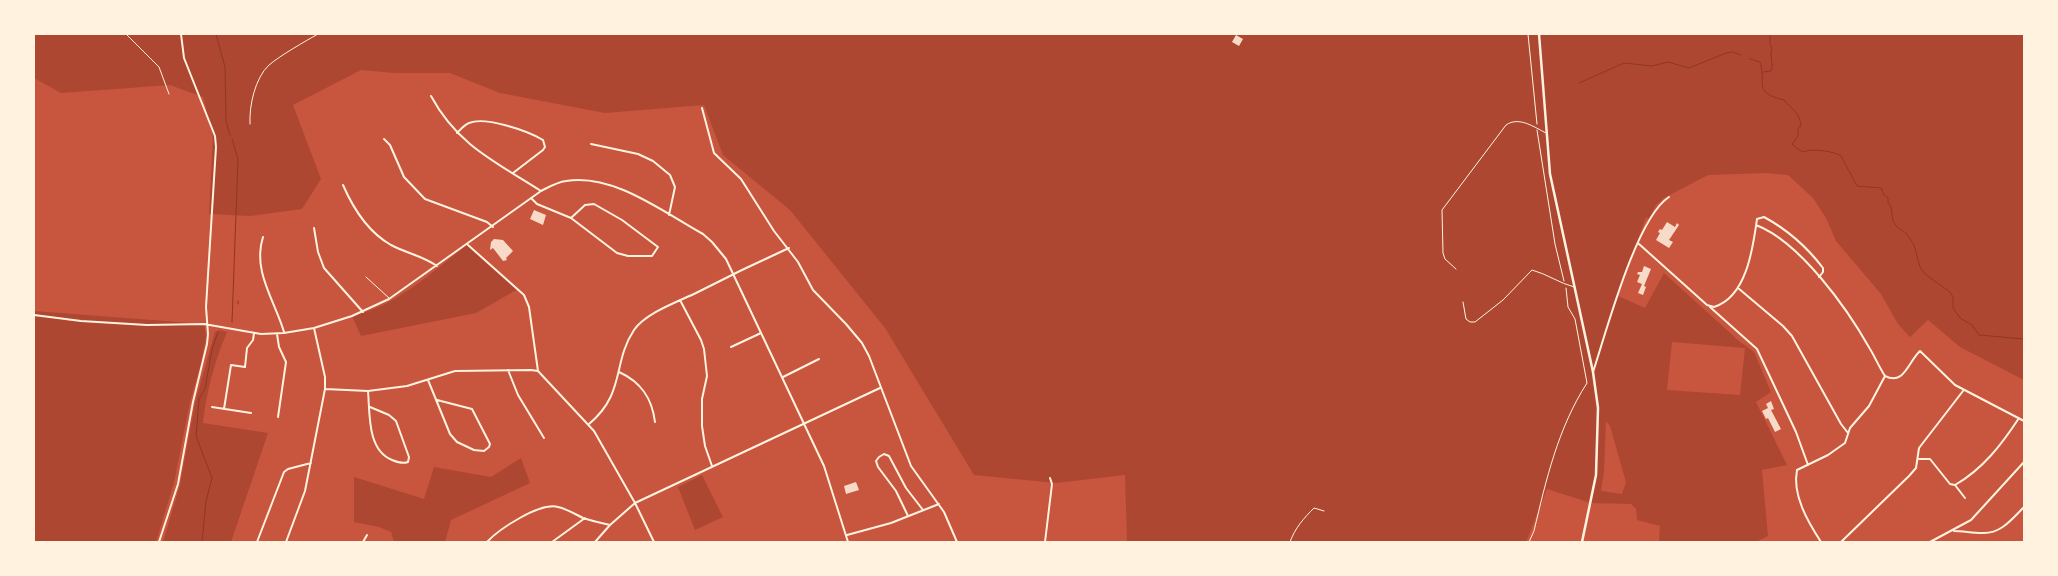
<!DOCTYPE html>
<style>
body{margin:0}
#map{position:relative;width:2058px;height:576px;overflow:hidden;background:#c8553d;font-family:"IBM Plex Sans",sans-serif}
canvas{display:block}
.frame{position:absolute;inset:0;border:35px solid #fff3e0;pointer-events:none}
</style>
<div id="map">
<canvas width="2058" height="576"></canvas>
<div class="frame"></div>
</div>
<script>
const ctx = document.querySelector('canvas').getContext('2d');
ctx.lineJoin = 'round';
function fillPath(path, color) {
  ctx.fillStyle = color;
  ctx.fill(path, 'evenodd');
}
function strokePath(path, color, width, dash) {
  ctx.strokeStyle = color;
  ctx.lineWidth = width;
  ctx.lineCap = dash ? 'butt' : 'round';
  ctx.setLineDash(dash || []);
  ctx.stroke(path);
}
fillPath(new Path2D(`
 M34,34h1990v346l-64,-33 -32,-27 -18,17 -12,-13 -17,-30 -45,-53 -10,-23 -13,-20 -25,-23 -22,-2 -58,2 -44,23 -8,7 -7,14 -3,-2 -28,79 27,12 19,-35 75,68 15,11 17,40 -15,10 31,63 -25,5 6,66 -12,6h-97l1,-16 -23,-6 -1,-11 -5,-5 -40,-1 -44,-14 -21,53h-399l-2,-67 -69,8 -82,-8 -89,-147 -95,-118 -67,-55 -19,-50 -99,8 -105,-20 -50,-20h-55l-34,-3 -68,35 28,74 -19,30 -52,7 -41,-2 4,-78 -10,-39 -33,-12 -109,8 -27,-15zM1672,342l73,6 -5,47 -73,-5zM1606,421l4,5 16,56 -4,12 -21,-3 3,-19z
 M468,244l50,45 -42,24 -115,23 -9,-20c46,-11 79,-43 116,-72z
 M34,311l170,13 2,13 -5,26 -11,39 -16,81 -18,59h-122z
 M219,330l8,2c-12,28 -21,61 -24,91l65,10 -37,109h-68l17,-57 15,-82 20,-71z
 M521,458l9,25 -79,37 -6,22h-51l-3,-10 -12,-5 -25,-5v-45l70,22 10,-32 57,10z
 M702,475l21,42 -28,13 -17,-43z`), '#ae4732');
strokePath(new Path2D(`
 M216,34l9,33 1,54 4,14
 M1750,59l10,3c7,22 -8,30 24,38 8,10 16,12 17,26l-3,2v8l-6,8 7,6 4,2c7,-4 31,-1 38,4l16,30 24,2 3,7 4,3v4l3,5 2,14 4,6 9,6 8,12 6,22 5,7 25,18 3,5v11l7,10 12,7 7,10 45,4
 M1763,72l8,-1c3,-9 -2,-15 1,-23l-2,-4v-10
 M1579,83l45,-20 28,3 16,-4 21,6 37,-15 6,-1 9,3
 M238,304v-3
 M232,322l6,-163 -6,-20
 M202,542l4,-41 6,-23 -16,-42 1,-11 2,-26 6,-10 7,-40 6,-17`), '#8f3625', 1);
fillPath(new Path2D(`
 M1236,35l7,4 -4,7 -7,-4z
 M534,210l12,5 -3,10 -13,-6z
 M1667,222l8,5 2,-4 2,2 -10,15 4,2 -4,6 -13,-8 4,-7 -2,-1 2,-3 2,1z
 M494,239l9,1 10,11 -7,7 1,2 -4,1 -10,-13 -3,2 1,-8z
 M1644,266l7,3 -7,17 2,1 -3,8 -5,-2 4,-9 -5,-2 3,-7 -3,-1 1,-2h4z
 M1771,401l3,8 -3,1 10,19 -6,3 -7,-14 -2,1 -4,-8 6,-3 -2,-4z
 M856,482l3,8 -13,4 -2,-8z`), '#f7dbc8');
strokePath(new Path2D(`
 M126,34l33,33 10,27
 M1528,34l9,90
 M250,124c-1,-18 5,-46 19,-59 12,-10 35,-23 49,-31
 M1537,130l18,114 9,37
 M1290,542c5,-14 14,-24 24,-34l10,3
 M1529,542l5,-11c12,-51 24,-103 53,-148l-12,-64 -7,-12 -2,-19`), '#fff3e0', 1);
strokePath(new Path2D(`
 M1456,269l-11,-10 -2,-6 -1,-43 64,-85c13,-9 28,2 40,8
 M366,277l23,21
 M1463,302l3,17 4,3h5l28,-22 29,-30c15,4 27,13 42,17`), '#fff3e0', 1);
strokePath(new Path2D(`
 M431,96c27,50 65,66 110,95
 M702,108l12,45 27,26 33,52 24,31 15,28 33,34 16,19 7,13 42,110 33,46 13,30
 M457,133c3,-3 7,-8 12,-10 16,-7 59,8 74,17l2,7 -2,3 -30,23
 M384,139l6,6 14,32 21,22 62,23 6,5
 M591,144l47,10 15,7 17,14 5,12 -6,28
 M343,185c10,23 25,47 48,60 15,8 32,11 46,21
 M532,199l5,5 34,14 46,35 11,3h24l6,-9 -36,-27 -28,-16 -9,1 -14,13
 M1756,225c44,17 91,83 114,124 5,8 9,18 15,27
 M314,228l4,24 6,16 39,44
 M263,237c-11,34 12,64 21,95
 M1639,244l68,61 7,2c33,-10 39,-60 43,-88l7,-2c24,13 43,30 59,51v4l-4,5
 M468,245l56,50 5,12 9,64
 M1738,288l45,38 9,10 49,88 7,9
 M680,300l21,40 3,9 3,27 -5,23v27l3,20 7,20
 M1710,307l47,42 39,83 12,33
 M34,315l47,6 66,4 57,-1 57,10 23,-1 30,-5 38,-12 37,-17 152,-108c8,-4 16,-9 25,-10 47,-8 97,31 137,53l9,8 14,17 98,207 24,76
 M277,334l2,13 7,15 -8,55
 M731,347l30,-14
 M508,370l10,25 26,43
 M619,372c22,10 33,26 36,50
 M1593,372c13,-39 43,-154 76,-175
 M1885,376c19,10 23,-14 35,-25l35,34 69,36
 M783,377l36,-18
 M428,380l22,54 7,8 17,8 10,1 5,-4 1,-3 -18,-35 -35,-9
 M325,389l43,2 39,-5 48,-15 76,-1 7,1 56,60 41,72 19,39
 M368,391c2,23 -1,59 24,69 5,2 10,4 16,2l1,-5 -13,-36 -7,-6 -19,-8
 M212,407l39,6
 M224,409l7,-44 14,2 2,-19 6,-8 1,-7
 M589,424c37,-31 23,-61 45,-94 12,-17 43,-28 62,-37 31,-16 62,-31 93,-45
 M1919,459h11l20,25 5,1c28,-16 47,-41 64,-67
 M1955,485l10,13
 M908,516l-12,-25 -18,-24 -2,-6 3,-4 5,-3 5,2 17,32 17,22
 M1954,531c9,0 18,2 28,2 19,1 30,-14 42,-26
 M847,535l44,-12 48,-19
 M159,542l19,-58 15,-82 14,-58 1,-10 -2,-27 10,-160 -1,-11 -31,-78 -3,-24
 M257,542l27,-70 4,-3 23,-6
 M286,542l19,-51 20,-102v-12l-11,-49
 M363,542l4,-7
 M487,542c12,-13 53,-40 71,-35 9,2 17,7 25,11 9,3 18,5 27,7
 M552,542l33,-24
 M595,542l15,-17 25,-22 245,-115
 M1045,542l7,-58 -2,-6
 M1821,542c-13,-20 -29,-47 -24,-72l31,-15 17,-12 5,-15 19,-22 16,-30
 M1841,542l68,-66 7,-8 3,-20 44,-57
 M1930,542l41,-22 53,-58`), '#fff3e0', 2);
strokePath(new Path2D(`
 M1539,34l11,140 43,198 5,36 -2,67 -14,67`), '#fff3e0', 2.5);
</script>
